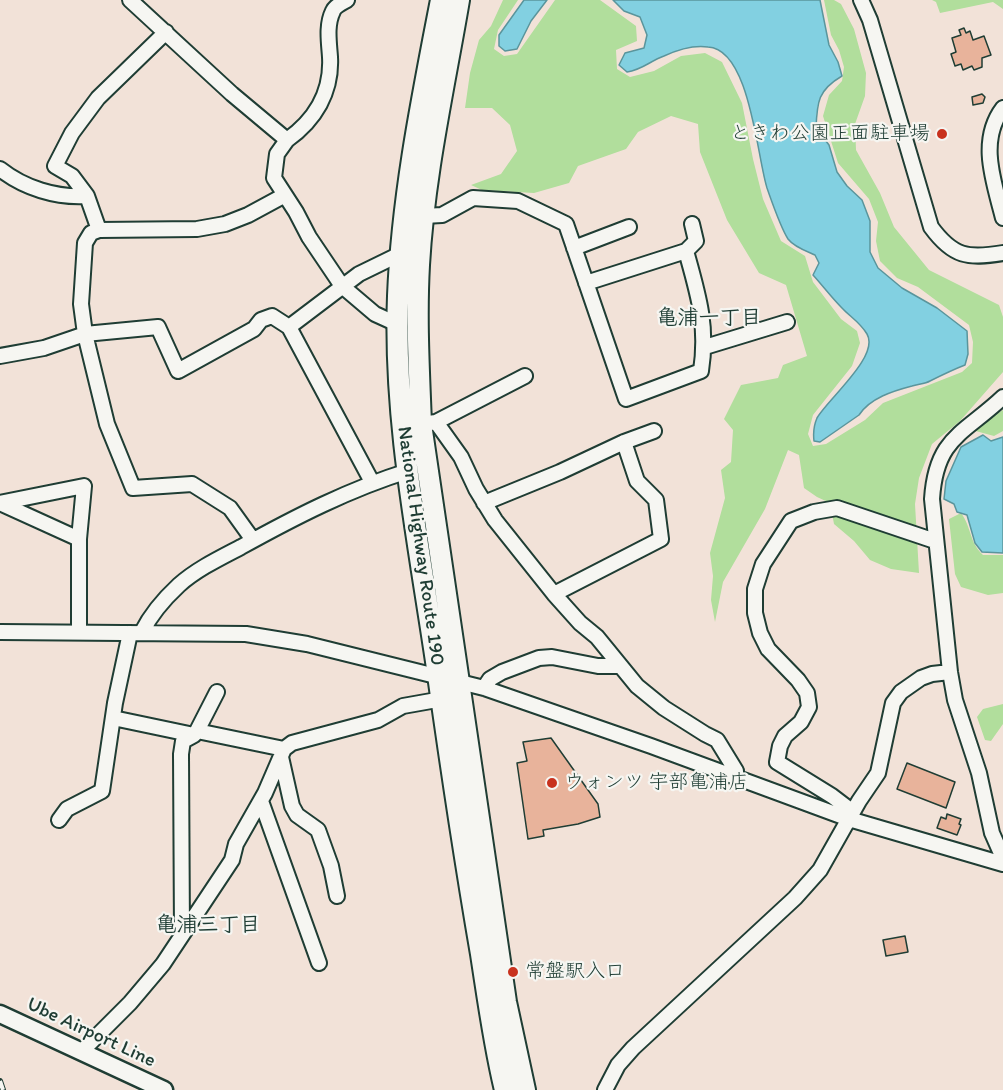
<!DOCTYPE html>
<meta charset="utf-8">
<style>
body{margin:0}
canvas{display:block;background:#f2e2d8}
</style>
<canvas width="1003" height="1090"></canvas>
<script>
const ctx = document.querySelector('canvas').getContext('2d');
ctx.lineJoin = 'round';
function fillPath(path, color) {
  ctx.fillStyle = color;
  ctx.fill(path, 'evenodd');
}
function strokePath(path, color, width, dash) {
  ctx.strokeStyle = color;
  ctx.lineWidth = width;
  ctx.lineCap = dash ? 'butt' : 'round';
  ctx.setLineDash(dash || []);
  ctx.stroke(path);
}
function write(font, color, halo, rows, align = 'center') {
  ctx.font = font + ' Itim,"Klee One",sans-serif';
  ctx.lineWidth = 4.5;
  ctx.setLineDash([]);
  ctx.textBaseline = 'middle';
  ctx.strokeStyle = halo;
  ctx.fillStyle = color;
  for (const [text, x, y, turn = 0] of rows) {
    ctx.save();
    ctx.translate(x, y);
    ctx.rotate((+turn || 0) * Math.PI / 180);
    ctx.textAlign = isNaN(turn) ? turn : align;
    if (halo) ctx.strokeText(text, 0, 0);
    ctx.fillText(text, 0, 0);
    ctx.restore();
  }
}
fillPath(new Path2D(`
 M503,0h15l-20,30 -4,19 10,7 13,-2 38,-54h45l36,26 1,15 -21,9 1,19 13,8 24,-6 27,-15 24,-3 17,9 20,41 11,56 10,40 18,42 24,15 8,26 28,37 16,12 3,12 -8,23 -39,49 -5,19 5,12 13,-2 39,-24 18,-17 79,-31 10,-9 1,-21 -4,-17 -51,-38 -21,-9 -17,-17 -4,-20 2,-19 -9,-23 -31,-36 -15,-47 6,-21 13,-14 2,-14 -5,-17 -8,-15 -7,-35h10l7,4 13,25 12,44 -1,23 -10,28 1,26 24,43 14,34 35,43 70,35 4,12v55l-43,49 -28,23 -13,34 -4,26 4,69 -28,-4 -21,-9 -16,-19 -20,-17 -4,-21 -13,-6 -13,-9 -5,-33 -11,-5 -23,59 -42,73 -8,40 -4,-22 2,-24 -3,-23 15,-55 -4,-28 10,-8 2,-32 -9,-11 17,-34 37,-7 5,-13 24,-9 -21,-71 -27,-12 -32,-53 -27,-68 -2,-28 -27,-8 -33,16 -12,17 -48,17 -9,17 -35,10 -52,-3 -11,-5 30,-11 16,-23 -7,-26 -18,-17h-27l5,-35 9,-33 12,-14z
 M932,0h71v9l-10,-7 -53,11 -4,-11z
 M1003,410v21l-9,5 -22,-6z
 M961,513c11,15 8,29 22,42h20v38l-15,2 -27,-8 -6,-13 -6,-55z
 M1003,704v20l-12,17 -6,-1 -8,-23 6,-8z`), '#b1de9c');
const water = new Path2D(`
 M524,0h23l-16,21 -14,28 -12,2 -6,-5v-11z
 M613,0h207l9,45 9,17 4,14c-24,14 -25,26 -26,52l13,17 8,27 10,14 15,14 8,21v31l8,16 24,20 35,20 30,23 1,23 -3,11c-13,5 -23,10 -35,16 -5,3 -12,3 -18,5 -19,5 -42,12 -53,29l-39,27 -6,-1c-1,-8 0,-16 3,-23 11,-19 63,-62 50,-84 -7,-12 -18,-18 -26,-27 -10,-10 -18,-21 -28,-32l6,-12 -4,-8c-9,-4 -21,-8 -27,-16 -8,-13 -16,-37 -21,-51 -10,-31 -17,-139 -59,-141 -14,-2 -31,3 -44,9 -14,5 -22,14 -37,16l-8,-7 6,-12 19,-5 3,-13 -7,-18 -16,-6z
 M983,435l8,6 12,-4v116l-21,-1 -7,-9 -8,-28 -10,-3 -3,-8 -10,-5 2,-18 15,-34z`);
fillPath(water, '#82d0e1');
strokePath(water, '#5a959c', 1.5);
const building = new Path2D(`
 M964,28l2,5 4,-2 3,9 11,-4 7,19 -9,3v9l-8,3 -2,-4 -9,4 -2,-6 -6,2 -4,-12 5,-2 -4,-14 9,-3 -2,-5z
 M982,94l3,3 -2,6 -10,2 -1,-8z
 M551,738l47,66 2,13 -22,7 -35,6 1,6 -16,3 -11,-76 10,-2 -4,-19z
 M907,763l48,19 -9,26 -49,-19z
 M947,814l14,5 -2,5 2,1 -4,10 -20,-7 4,-11 5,2z
 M905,936l3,16 -22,4 -3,-16z`);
fillPath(building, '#e8b39b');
strokePath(building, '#1f3d34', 1.5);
const minor = new Path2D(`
 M130,0l102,94 55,46 -10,14 -3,24 22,34 13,25 33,49 33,28 22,10
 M861,0l9,20 61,207c22,30 37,32 72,26
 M1003,108c-25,33 -9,74 0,110
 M287,140c28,-20 45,-48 43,-83 -1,-15 -4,-32 3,-46 2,-5 9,-8 14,-11
 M0,169c24,19 56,29 87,27l12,34
 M87,196l-15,-20 -17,-10 17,-33 26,-35 68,-66
 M424,216l18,-1 31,-17 45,3 48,23 60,175 75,-28c7,-46 -3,-77 -15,-120l-100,32
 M574,248l55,-21
 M686,251l10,-10 -4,-17
 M289,327l70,-53 41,-20
 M705,347l82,-25
 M0,356l44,-8 41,-14 -4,-30 4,-61 6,-10 8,-3 98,-1 28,-5 23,-9 37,-20
 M1003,397c-39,37 -67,40 -71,102l18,173 5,28 24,73 13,60 11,25
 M436,422l89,-46
 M421,424l15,-2 25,35 15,32 19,31 59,74 26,29 17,14 40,49 27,22 41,26 12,6 19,31v7
 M0,503l84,-17 -5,53v93
 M0,503l79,36
 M484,503l76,-31 64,-30 30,-11
 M253,540l-23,-32 -38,-24 -59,4 -26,-64 -22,-90 73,-7 20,44 76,-42 7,-9 11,-4 17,11 83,155
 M554,594l107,-55 -5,-39 -19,-19 -13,-39
 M0,632l246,2 61,10 177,44 167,58 198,73 154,45
 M142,632c8,-16 23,-34 37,-47 18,-16 41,-27 62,-38 54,-30 109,-58 167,-76
 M484,688l6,-9 12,-7 37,-14 13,-1 46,9h22
 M113,718l81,17
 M197,731l20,-39
 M281,757l11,49 5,9 21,15 13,36 6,30
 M261,801l58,162
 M853,812l-21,-16 -55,-34 3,-16 5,-10 16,-14 8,-15 -2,-14 -9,-13 -30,-31 -8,-16 -5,-20v-24l8,-25 28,-43 23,-9 23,-4 98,33
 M59,820l8,-11 35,-18 13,-88 15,-70
 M182,934l-1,-180 2,-13 11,-6 3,-4 87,18
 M82,1051l48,-48 33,-39 69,-104 4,-16 29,-51 19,-44 8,-6 86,-23 25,-14 45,-8
 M605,1090l13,-25 15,-17 162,-150 25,-28 39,-69 19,-28 15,-70 8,-11 20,-14 11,-4 18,-2`);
const major = new Path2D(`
 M0,1014l164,76`);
const highway = new Path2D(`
 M441,0c-19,98 -39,196 -43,296 -5,127 22,253 40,379 13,93 27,186 43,279 7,45 13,91 24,136
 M459,0c-15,88 -35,176 -40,265 -3,54 0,106 2,159l85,578 19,88`);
strokePath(minor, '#1f3d34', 18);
strokePath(major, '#1f3d34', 21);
strokePath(highway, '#1f3d34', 24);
strokePath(minor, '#f6f6f2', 14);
strokePath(major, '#f6f6f2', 16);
strokePath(highway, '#f6f6f2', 20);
const rail = new Path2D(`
 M0,1081l3,9`);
strokePath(rail, '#1f3d34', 6);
strokePath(rail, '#f6f6f2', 4, [11]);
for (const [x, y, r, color] of [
 [942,134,6,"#c8321e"],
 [552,783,6,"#c8321e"],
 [513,972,6,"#c8321e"]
]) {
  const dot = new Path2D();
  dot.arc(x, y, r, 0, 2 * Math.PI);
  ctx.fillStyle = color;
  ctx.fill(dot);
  strokePath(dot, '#f6f6f2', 2);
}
write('20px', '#1f3d34', '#f6f6f2', [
 ["ときわ公園正面駐車場",930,134,"right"],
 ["ウォンツ 宇部亀浦店",564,783],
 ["常盤駅入口",525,972]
], 'left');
write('20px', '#1f3d34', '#f6f6f2', [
 ["National Highway Route 190",420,546,82],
 ["Ube Airport Line",91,1033,25]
]);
write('bold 21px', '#1f3d34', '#f6f6f2', [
 ["亀浦一丁目",709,319],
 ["亀浦三丁目",208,926]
]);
</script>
